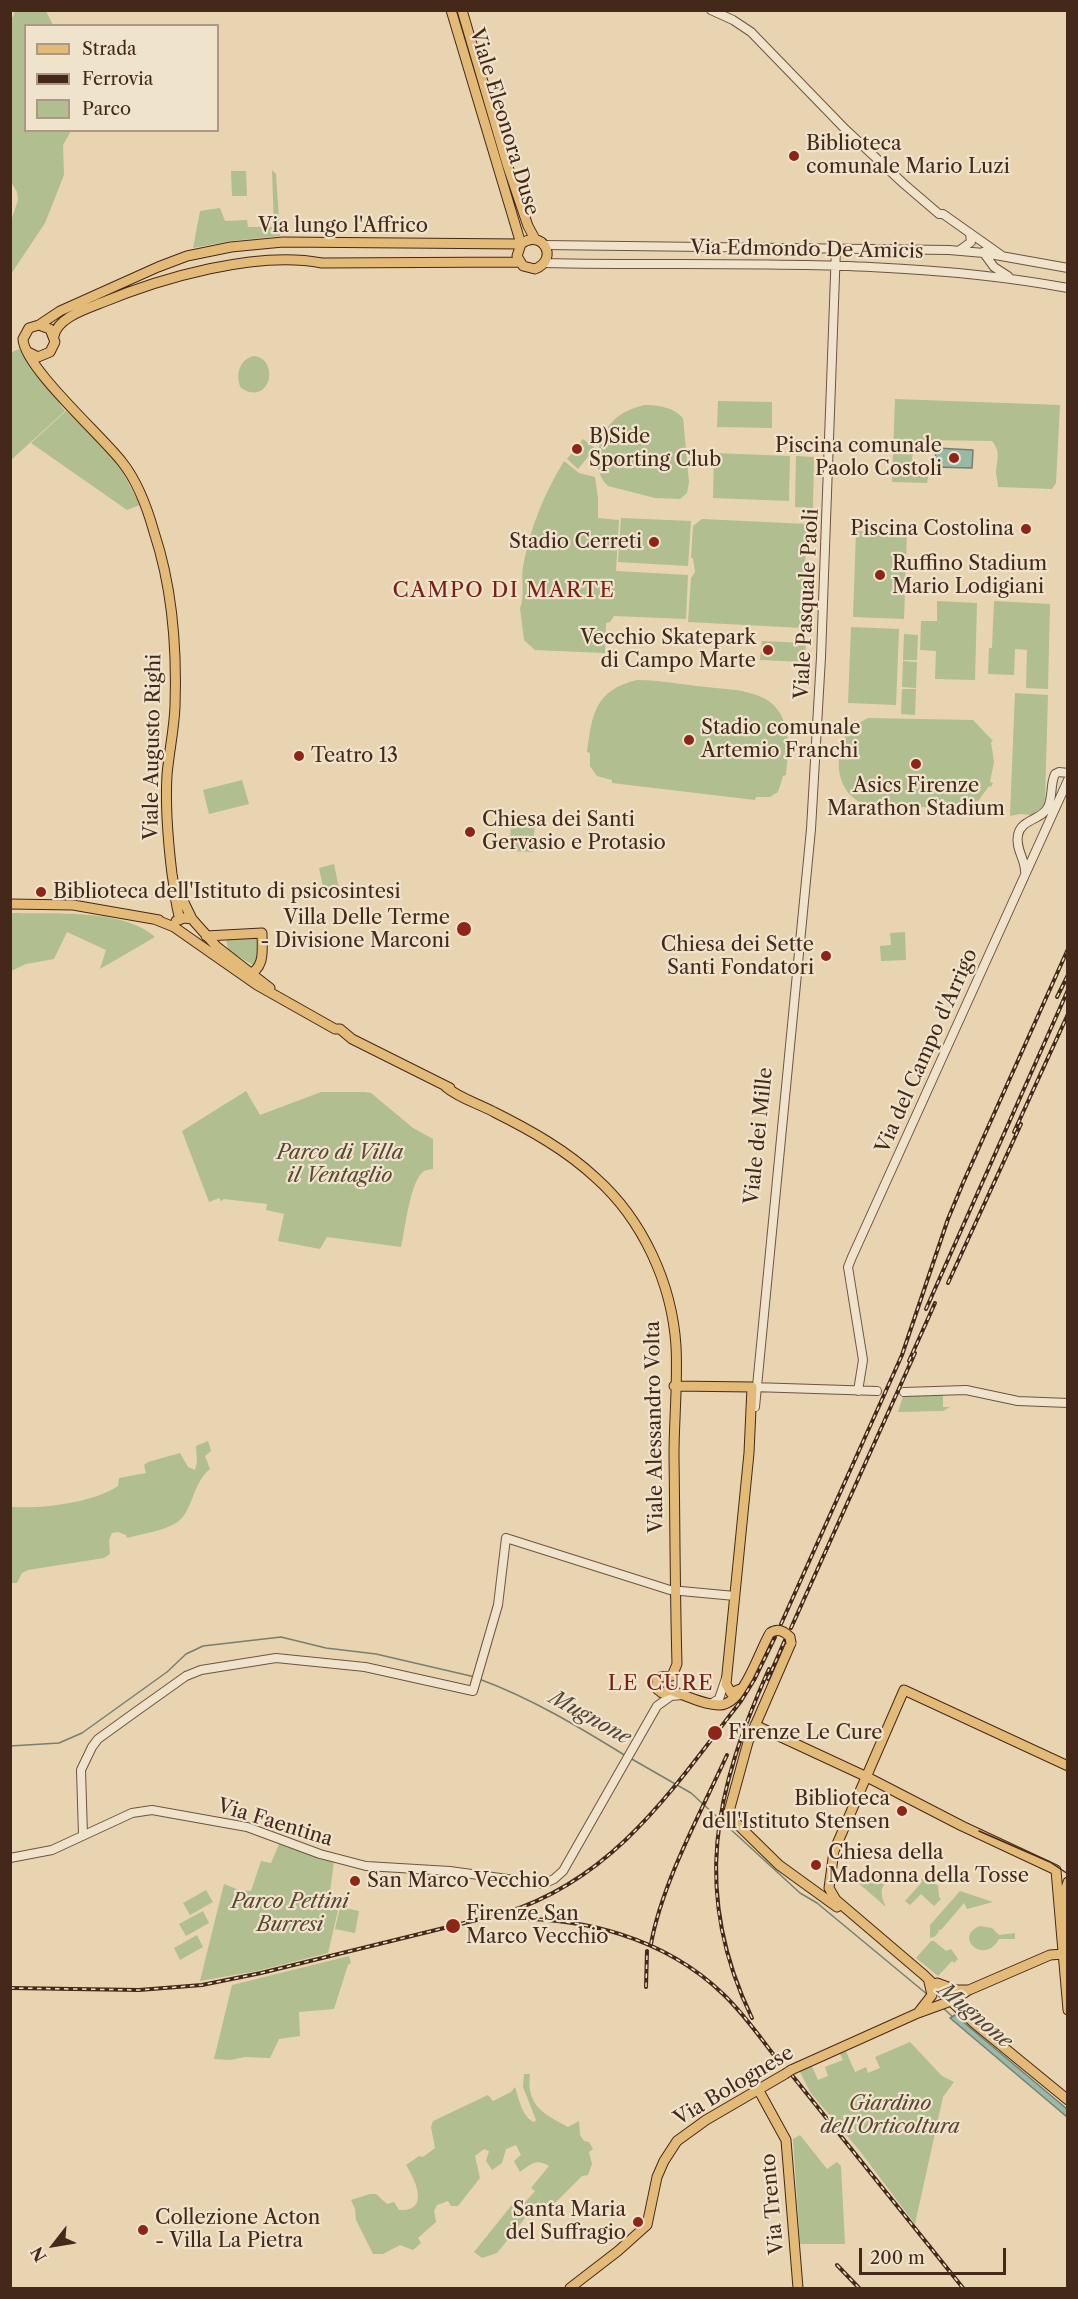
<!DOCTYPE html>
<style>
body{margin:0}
#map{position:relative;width:1078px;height:2299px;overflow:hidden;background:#e8d4b0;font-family:"Libre Caslon Text",serif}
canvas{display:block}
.frame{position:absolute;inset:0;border:12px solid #44291b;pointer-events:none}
.legend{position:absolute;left:24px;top:24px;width:195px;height:108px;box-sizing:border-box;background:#f0e3cc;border:2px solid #ab9985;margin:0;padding:8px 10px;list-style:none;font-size:18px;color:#44291b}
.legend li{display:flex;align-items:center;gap:12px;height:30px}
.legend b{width:30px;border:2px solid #ab9985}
.north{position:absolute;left:24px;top:2215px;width:60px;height:60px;-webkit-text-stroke:4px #f0e3cc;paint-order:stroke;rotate:239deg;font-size:16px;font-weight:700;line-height:24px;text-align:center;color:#44291b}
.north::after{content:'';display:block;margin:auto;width:21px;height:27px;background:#44291b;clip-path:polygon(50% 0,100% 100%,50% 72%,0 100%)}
.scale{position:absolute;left:859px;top:2248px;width:147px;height:27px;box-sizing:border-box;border:3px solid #44291b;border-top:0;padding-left:8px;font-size:18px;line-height:21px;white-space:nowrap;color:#44291b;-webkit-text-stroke:4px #f0e3cc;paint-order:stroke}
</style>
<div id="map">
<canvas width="1078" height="2299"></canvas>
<div class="frame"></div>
<ul class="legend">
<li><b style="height:8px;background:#e4ba78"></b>Strada</li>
<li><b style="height:8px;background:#44291b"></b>Ferrovia</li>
<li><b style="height:16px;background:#b0be90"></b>Parco</li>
</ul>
<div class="north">N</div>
<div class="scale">200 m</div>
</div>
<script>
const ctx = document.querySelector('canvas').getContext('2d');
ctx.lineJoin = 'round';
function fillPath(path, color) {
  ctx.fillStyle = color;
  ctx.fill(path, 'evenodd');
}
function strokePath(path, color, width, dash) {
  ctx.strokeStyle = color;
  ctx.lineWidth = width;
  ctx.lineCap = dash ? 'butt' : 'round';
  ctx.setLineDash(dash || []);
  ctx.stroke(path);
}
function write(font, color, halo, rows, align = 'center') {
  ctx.font = font + ' "Libre Caslon Text",serif';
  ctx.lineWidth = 4.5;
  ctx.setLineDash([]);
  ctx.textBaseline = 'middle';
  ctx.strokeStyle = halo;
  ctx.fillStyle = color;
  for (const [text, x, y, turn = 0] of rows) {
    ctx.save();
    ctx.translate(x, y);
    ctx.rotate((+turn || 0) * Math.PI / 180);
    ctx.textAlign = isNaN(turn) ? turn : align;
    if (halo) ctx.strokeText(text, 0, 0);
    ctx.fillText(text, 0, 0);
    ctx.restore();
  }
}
fillPath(new Path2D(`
 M15,11h31l7,14 -27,1v104l45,1 -8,14 1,30 -19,48 -34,51v-53l7,-21 -1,-8 -7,-12v-162l3,-1z
 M272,170l4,4 4,62 -49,5 -38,7 7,-37 20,-3 5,13 22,-1 1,7h26z
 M231,171h15l1,25h-15z
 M19,349l46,62 -54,49 -1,-107z
 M254,356c26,3 17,51 -13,32 -6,-12 -2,-29 13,-32z
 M895,399l165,6 -4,78 -4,6 -54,-2c0,-5 -2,-11 -2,-16 1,-12 5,-19 -4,-30l-69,-1 -8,3 -3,15 4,13 13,2 -2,10 -35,-1z
 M718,401l54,1v26l-55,-1z
 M644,405c14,0 29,2 39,13l6,64 -2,11 -7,6 -25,-1 -47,-12c-18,-17 -11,-50 6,-66 8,-8 19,-12 30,-15z
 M66,411l42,41 12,15 20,38 -13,5 -96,-67z
 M583,439l12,9 -17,21 -11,-10z
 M714,453l76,3 -1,45 -76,-3z
 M796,456l18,1 -1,51 -18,-1z
 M564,461l15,12 16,4 3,21v20l21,2 -3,51 72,4 -2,44 -72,-3 -4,6 -4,1 -1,30 -70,-3 -11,-10 -4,-32c5,-9 1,-29 3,-41 7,-39 21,-73 41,-106z
 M621,518l70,3 -3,45 -70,-4z
 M702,519l105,5 -5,104 -114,-6 3,-44 4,-6 -2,-14h-2l2,-32z
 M856,531l51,2 -3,86 -51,-2z
 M937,601l40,2 -2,77 -40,-1 1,-28 -16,-1 1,-29h16z
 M994,601l56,3 -2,85 -22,-1 1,-38 -12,-1 -1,26 -26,-1 1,-26h3z
 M851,627l48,2 -3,76 -48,-2z
 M904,634l14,1 -1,25h-14z
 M762,641l44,2 -1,19 -45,-2z
 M903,661l14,1 -1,26 -14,-1z
 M637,680c23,0 47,5 70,7 15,2 31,2 46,7 39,11 37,49 33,81l-3,1 -5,16 -8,5h-14l-1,3 -143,-17v-3l-15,-4 -7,-10v-13l-3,-1c5,-38 8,-62 50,-72z
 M902,689h14l-1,26 -14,-1z
 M1015,693l33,2 -3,104 -2,7 -11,9 -12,-1 -10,2z
 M868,718l105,2 20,21 -2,1 3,20 -4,20 3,1 -2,4 -2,-1 -10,14 -14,8 -97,-2c-38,-14 -35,-59 -13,-86l4,3z
 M242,780l7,24 -40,10 -6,-24z
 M511,817l24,4 -2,31 -23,-1z
 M334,864l5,24 -15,3 -5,-23z
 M14,913c39,1 111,-4 141,24l-55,32 6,-19 -39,-18 -13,27 -28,5 -15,7v-57z
 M905,932l1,28 -25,1 -1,-15 11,-1 -1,-12z
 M254,938l4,3 -2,23 -3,1 -24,-14 -3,-11z
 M246,1091l14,24 61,-23h43l7,1 42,35 20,11v30c-2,0 -7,1 -9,2 -14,9 -19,59 -23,76l-74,-10 -7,12 -42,-8 6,-27 -18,-4 1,-6 -43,-5 -3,2 -2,-3 -10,4 -27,-71z
 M904,1393l39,1v13h7l-7,4 -45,1z
 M208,1441l3,10 -6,5 5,13c-18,14 -17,44 -34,54 -13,8 -34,11 -49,15l-1,-3 -8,-3 -6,1 -3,7 1,14 -6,4 -76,12 -6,3 -5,10h-6v-76c29,2 82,-4 107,-21l1,-8 27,-5 -2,-8 4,-3 32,-9 8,14 7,3 2,-8 -1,-16z
 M280,1842l54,19 -4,31 10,10 -12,51 -71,18 -57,10 24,-97 15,6 12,1 10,-30 10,2z
 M841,1872l64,5 -1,3c-22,-2 -27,9 -18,27l-36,-31 -10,-1z
 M921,1879l17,6 1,12 2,2 -7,7 -13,-12 -11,11 -5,-4 17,-19z
 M206,1890l7,12 -23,13 -7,-12z
 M960,1891l33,11 -26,7 -3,-6 -23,27h-3l1,2 -5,5 -4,1v-13z
 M340,1907l19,4 -4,22 -20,-4z
 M203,1911l6,12 -23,13 -7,-12z
 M980,1926l12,2 7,7 16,-2v6h-16c-14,27 -47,-2 -19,-13z
 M197,1935l6,12 -23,13 -6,-12z
 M931,1941h3l12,10 5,-2 7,10 -4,4 -2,-2 -14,15 -22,-18z
 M349,1956l2,7 -3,2 -14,44 -35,3 1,24 -21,3 -9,19 -25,-1 -15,3 -16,-1 18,-74z
 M910,2042l32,34 12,6 -11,15 -28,127 -56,-74 -49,-58 -11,-22 12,-6 7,16 10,-4 -3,-9 18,-7 -4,-8 6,-3 10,23 11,-5 2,6 12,-5 -5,-11z
 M524,2074h6c-4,32 14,40 38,53l11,-6 1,14 4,6 5,1 4,7 -4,3 3,12 -4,11 -6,1 -27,27 -11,6 -8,-3 6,-9 -45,56 -15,5 -8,-6 41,-51 6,6 14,-16 -4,-3 18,-22c-13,-8 -18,-2 -29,6l-6,-11 7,-6 -5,-10 -10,4 -4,14 -10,7 -6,-9 3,-10 -5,-2 -9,7 5,22 -22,28h-7l-3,-5 -11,4 -3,6 2,11 -18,16 3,5 -8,7 -13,-5 -17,9h-10l-17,-34 -1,-11 -4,-9 19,-6h6l11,10 7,-2 5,8c32,2 16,-31 7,-45l13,-9 4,1 12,-9 -4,-21 2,-6 55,-26 5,6 18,-9 4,-5c4,12 7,30 19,35l2,-2 -13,-33z
 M800,2135l27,34 10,-7 4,4 4,78h-45l-7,-105z`), '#b0be90');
const water = new Path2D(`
 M936,448l37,2 -1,18 -37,-1z
 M955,2015l112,94v8l-117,-99z`);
fillPath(water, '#98b8a8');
strokePath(water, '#767f70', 1.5);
strokePath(new Path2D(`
 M479,1679c52,19 100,48 147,77
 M10,1746l49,-3 23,-10 85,-61 19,-18 17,-8 78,-9 45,11 50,6 99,23
 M630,1758l61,35 109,100 17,10 111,92
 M943,2008l10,9`), '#767f70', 1.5);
const minor = new Path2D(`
 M711,10l22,10 18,12 95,98 58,54 35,30h4l58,41
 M544,245l405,5 35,3 84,15
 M960,250l11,-8 -1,-9
 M983,252l11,15 14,9
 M544,263c175,4 351,-7 524,25
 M1025,871c0,-12 -10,-23 -7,-36 3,-16 24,-15 30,-28 5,-10 2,-23 7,-33l4,-2 9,1
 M753,1387l124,4
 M858,1391l5,-31 -15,-93 4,-10 216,-477
 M904,1392l62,-2 52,11 50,2
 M755,1407l56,-578 10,-172 15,-409
 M712,1703l7,-4 7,-21
 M83,1835l-2,-65 11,-23 6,-8 36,-26 52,-37 15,-6 75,-12 89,9 108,24 25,-86 8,-67 164,52 65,6
 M10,1858l42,-8 80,-37 20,-3 95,17 73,27 46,12 84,5 93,13 11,-5 9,-8 94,-165 14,-10 11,-1`);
const major = new Path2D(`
 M451,10l70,234
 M462,10l45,154 21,62 7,13
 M39,325l21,-14 98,-44 29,-11 44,-9 52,-5 238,2c21,-16 39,15 14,25l-12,-3 -6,-10 4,-12
 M54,336c3,-18 32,-27 47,-33 60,-25 156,-53 221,-40l197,-1
 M28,352l10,5 12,-5 5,-10 -5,-13 -11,-4 -10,3 -6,11c1,28 79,97 99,123 16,20 25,45 32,70 18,54 23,118 21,175 -1,23 -6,45 -8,68 -2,34 1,66 5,99 3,16 3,30 8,45
 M177,888l15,31
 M10,904l63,1 86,15
 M154,919l20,8 83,58 78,44h5l12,10 98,49
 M176,921l8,-3 8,1 24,27 54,42
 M206,936l56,-3c0,16 4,36 -15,42
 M446,1087c13,11 31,16 48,25 36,18 72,38 102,66 47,42 76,106 80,168 2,36 -2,73 -2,109 1,70 1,139 3,209l-5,12 -11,1 -4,3v9l5,4 8,-3c14,5 34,15 50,15 24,-1 39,-54 50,-72
 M674,1386l78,1 -3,66 -23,231 5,9 9,-4
 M791,1643l-43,99 -20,73 51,50 58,42
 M755,1725l112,52 95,49 94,44 12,140
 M1068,1766l-164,-76 -70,161 -5,37 7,12 88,75 50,48 94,77
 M1067,1948l-2,-57 3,-9
 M937,1983l19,7h13
 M918,2013l14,-18 -3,-13
 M791,2070l127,-57 33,-12 18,-11 81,-35 12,-1
 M758,2089l28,51 12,148
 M570,2288l48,-37 29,-26 10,-48 7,-16 13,-20 29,-21 79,-46`);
strokePath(minor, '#6d5440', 10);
strokePath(major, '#44291b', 11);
strokePath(minor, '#f0e3cc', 8);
strokePath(major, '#e4ba78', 9);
strokePath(new Path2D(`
 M979,1831l71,31 18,12`), '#44291b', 1.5);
const rail = new Path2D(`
 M1057,997l11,-22
 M1014,1132l54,-118
 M948,1283l73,-159
 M926,1309l142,-319
 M909,1361l26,-58
 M781,1624l121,-269 46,-136 15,-36 105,-234
 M791,1628l124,-275
 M768,1679l17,-39
 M503,1919c79,-3 162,19 220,75 19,18 34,39 50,60
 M651,1944c11,-61 50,-132 76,-189
 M646,1987l1,-36
 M10,1988l129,2 63,-5 59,-12 244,-60c111,-35 168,-125 236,-212l13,-21 21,-43
 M752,2018c-61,-126 -37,-228 17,-349
 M791,2074l172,214
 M837,2265l22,23`);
strokePath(rail, '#44291b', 4);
strokePath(rail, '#f0e3cc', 1.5, [4.5]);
const majorBridge = new Path2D(`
 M770,1633c7,-5 14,-2 20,4l1,6
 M785,2074l6,-4`);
strokePath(majorBridge, '#44291b', 11, []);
strokePath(majorBridge, '#e4ba78', 9);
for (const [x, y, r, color] of [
 [794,156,6,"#8f2418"],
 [577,449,6,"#8f2418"],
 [954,458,6,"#8f2418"],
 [1026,529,6,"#8f2418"],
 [654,542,6,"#8f2418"],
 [880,575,6,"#8f2418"],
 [768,650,6,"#8f2418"],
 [689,740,6,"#8f2418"],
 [299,756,6,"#8f2418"],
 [916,764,6,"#8f2418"],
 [470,832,6,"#8f2418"],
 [41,892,6,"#8f2418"],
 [464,929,8,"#8f2418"],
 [826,956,6,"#8f2418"],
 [715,1733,8,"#8f2418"],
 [902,1811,6,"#8f2418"],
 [816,1865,6,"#8f2418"],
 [355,1881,6,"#8f2418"],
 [453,1926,8,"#8f2418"],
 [638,2222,6,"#8f2418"],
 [143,2230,6,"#8f2418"]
]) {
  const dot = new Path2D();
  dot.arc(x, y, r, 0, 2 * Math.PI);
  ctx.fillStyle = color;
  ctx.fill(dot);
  strokePath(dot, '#f0e3cc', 2);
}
write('20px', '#44291b', '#f0e3cc', [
 ["Viale Eleonora Duse",504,122,73],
 ["Via lungo l'Affrico",343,226],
 ["Via Edmondo De Amicis",807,250,1],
 ["Viale Pasquale Paoli",807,604,-87],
 ["Viale Augusto Righi",153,747,-89],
 ["Via del Campo d'Arrigo",927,1051,-66],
 ["Viale dei Mille",759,1136,-84],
 ["Viale Alessandro Volta",655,1427,-91],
 ["Via Faentina",275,1823,17],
 ["Via Bolognese",734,2086,-31],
 ["Via Trento",773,2204,-95]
]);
write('20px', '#44291b', '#f0e3cc', [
 ["Biblioteca",806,144],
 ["comunale Mario Luzi",806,167],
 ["B)Side",589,437],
 ["Sporting Club",589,460],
 ["Piscina comunale",942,446,"right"],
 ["Paolo Costoli",942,469,"right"],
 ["Piscina Costolina",1014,529,"right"],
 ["Stadio Cerreti",642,542,"right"],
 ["Ruffino Stadium",892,564],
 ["Mario Lodigiani",892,587],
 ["Vecchio Skatepark",756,638,"right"],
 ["di Campo Marte",756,661,"right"],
 ["Stadio comunale",701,728],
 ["Artemio Franchi",701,751],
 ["Teatro 13",311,756],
 ["Asics Firenze",916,786,"center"],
 ["Marathon Stadium",916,809,"center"],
 ["Chiesa dei Santi",482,820],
 ["Gervasio e Protasio",482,843],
 ["Biblioteca dell'Istituto di psicosintesi",53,892],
 ["Villa Delle Terme",450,918,"right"],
 ["- Divisione Marconi",450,941,"right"],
 ["Chiesa dei Sette",814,945,"right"],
 ["Santi Fondatori",814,968,"right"],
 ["Firenze Le Cure",728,1733],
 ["Biblioteca",890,1799,"right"],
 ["dell'Istituto Stensen",890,1822,"right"],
 ["Chiesa della",828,1853],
 ["Madonna della Tosse",828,1876],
 ["San Marco Vecchio",367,1881],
 ["Firenze San",466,1914],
 ["Marco Vecchio",466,1937],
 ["Santa Maria",626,2210,"right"],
 ["del Suffragio",626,2233,"right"],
 ["Collezione Acton",155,2218],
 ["- Villa La Pietra",155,2241]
], 'left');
write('italic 20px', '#5a4732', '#f0e3cc', [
 ["Parco di Villa",340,1153],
 ["il Ventaglio",340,1176],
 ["Parco Pettini",290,1902],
 ["Burresi",290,1925],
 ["Giardino",890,2104],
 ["dell'Orticoltura",890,2127]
]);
ctx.letterSpacing = '1.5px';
write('21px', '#7a1f14', '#f0e3cc', [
 ["CAMPO DI MARTE",504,591],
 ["LE CURE",661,1684]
]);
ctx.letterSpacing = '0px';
write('italic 21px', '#554637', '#f0e3cc', [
 ["Mugnone",590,1718,29],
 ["Mugnone",975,2016,40]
]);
</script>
